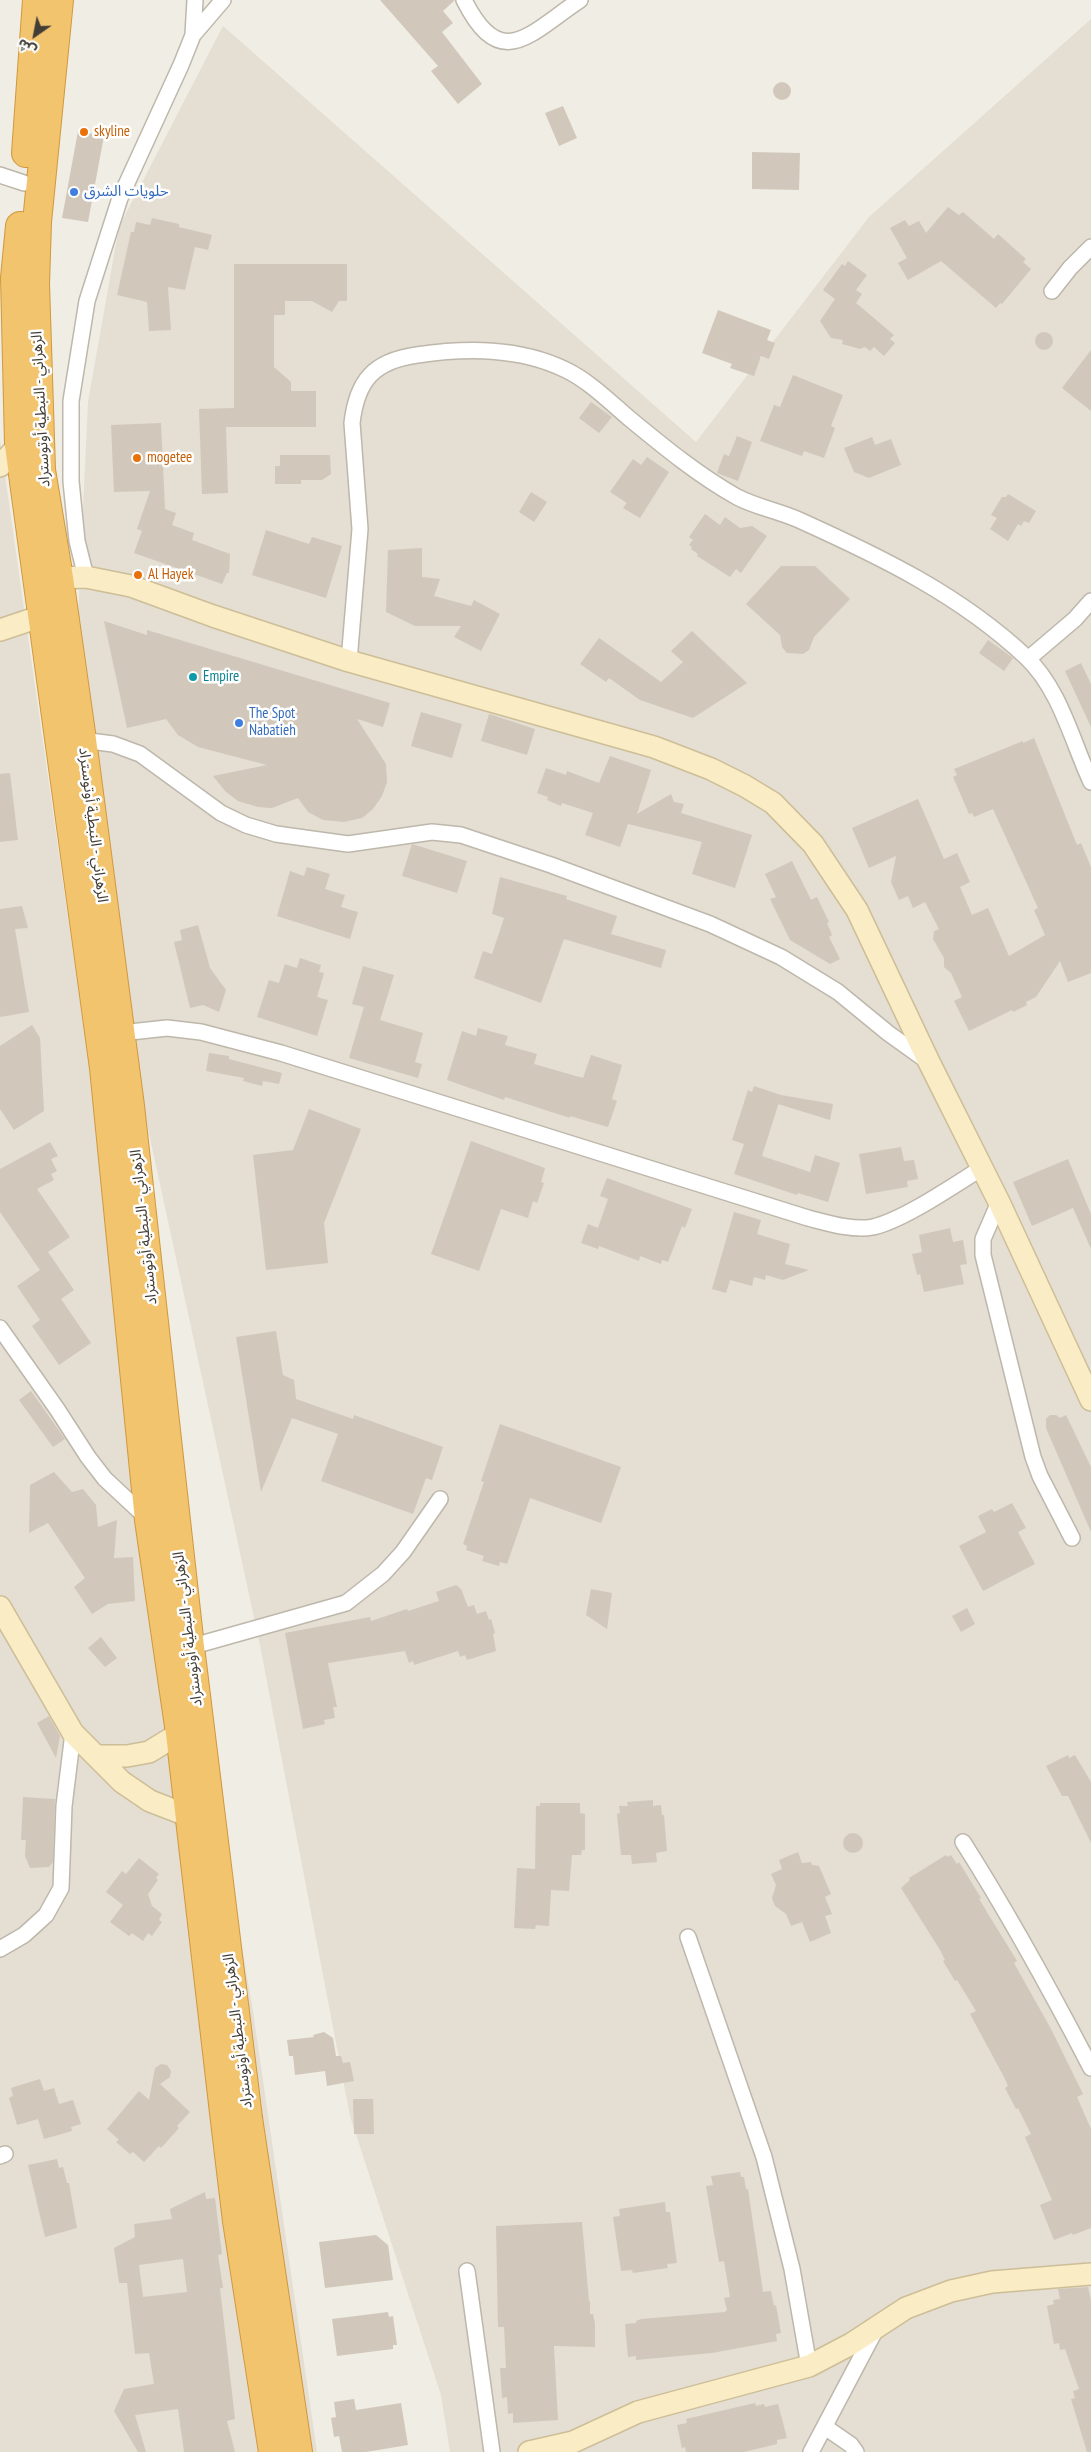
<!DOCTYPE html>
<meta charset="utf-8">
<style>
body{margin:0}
#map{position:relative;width:1091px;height:2452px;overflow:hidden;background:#f0ede4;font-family:"PT Sans Narrow","Noto Sans Arabic",sans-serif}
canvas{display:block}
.north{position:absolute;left:10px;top:10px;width:50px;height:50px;-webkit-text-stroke:4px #fff;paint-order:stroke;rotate:213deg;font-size:14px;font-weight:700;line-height:20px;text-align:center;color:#423d35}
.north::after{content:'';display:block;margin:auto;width:18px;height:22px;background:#423d35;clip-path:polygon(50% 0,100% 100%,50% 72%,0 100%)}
</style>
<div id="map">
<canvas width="1091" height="2452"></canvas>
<div class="north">ش</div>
</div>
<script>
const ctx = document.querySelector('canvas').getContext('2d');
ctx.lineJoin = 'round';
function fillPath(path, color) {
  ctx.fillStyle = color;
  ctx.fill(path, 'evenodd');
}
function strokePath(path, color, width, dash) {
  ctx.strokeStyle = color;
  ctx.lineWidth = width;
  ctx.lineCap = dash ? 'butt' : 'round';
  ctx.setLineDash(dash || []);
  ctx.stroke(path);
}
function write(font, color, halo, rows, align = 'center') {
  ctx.font = font + ' "PT Sans Narrow","Noto Sans Arabic",sans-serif';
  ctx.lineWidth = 5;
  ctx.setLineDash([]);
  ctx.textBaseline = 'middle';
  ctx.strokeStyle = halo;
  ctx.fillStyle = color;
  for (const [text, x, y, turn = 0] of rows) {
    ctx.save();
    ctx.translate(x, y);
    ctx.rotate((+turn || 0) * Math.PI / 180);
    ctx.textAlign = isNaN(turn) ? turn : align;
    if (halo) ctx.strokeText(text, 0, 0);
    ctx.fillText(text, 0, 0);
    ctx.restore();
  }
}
fillPath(new Path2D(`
 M1091,19v2433h-641l-9,-57 -91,-279 -90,-471 -123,-567 -59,-461 10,-215 31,-175 104,-201 473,416 173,-225z
 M0,440l107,752 145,813 65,447h-317z`), '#e4ded3');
fillPath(new Path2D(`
 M380,0h75l-12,11 10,12 -11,9 40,52 -24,20 -27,-33 7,-5z
 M773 91a9 9 0 1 1 18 0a9 9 0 1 1-18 0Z
 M563,106l14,32 -18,8 -14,-33z
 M78,131l26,5 -16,86 -26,-4z
 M752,152l48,1 -1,37 -47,-1z
 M948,207l11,8 4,-3 31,27 4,-5 28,25 -3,3 8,7 -29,35 -2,-1 -4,5 -55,-47 -33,19 -10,-17 9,-5 -17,-30 15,-8 4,6 10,-5 7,12z
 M152,218l27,6v3l33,8 -4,15 -13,-3 -10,43 -17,-3 3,43 -22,1 -2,-29 -30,-7 14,-63h3l2,-10 14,3z
 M848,261l19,14 -11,15 6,4 -6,9 38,32 -4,4 5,4 -11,13 -10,-9 -4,4 -5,-4 -5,2 -18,-5 1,-4 -12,-2 -11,-17 15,-22 -12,-9 19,-26 3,2z
 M234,264h113v37h-8l-7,11 -20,-11h-27v14h-11v52l17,15v9h25v36h-90l2,66 -26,1 -3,-85 35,-1z
 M718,310l53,20 -4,10 8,3 -6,16 -8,-3 -7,20 -24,-8 2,-4 -30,-11z
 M1035 341a9 9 0 1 1 18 0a9 9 0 1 1-18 0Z
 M1091,350v61l-29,-23z
 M793,375l50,20 -12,31 4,2 -11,30 -20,-7 -2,5 -42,-15 14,-36 6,2z
 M591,402l21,15 -13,16 -20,-15z
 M161,423l4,86 11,4 -4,12 22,8 -2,7 38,14 -1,19h-2l-5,11 -88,-31 8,-22 -5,-2 13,-38 -36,1 -3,-67z
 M737,436l15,6 -14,39 -21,-8 7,-19 5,2z
 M872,437l3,8 16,-6 10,26 -32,13 -15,-6 -10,-24z
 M280,455h50l1,19 -9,6h-21v4h-26v-18h5z
 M647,457l22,15 -29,46 -17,-10 4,-5 -17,-11 23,-33 8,6z
 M531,492l16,10 -13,20 -15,-10z
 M1008,494l28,17 -7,12 -5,-2 -3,5 -3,-2 -10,17 -18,-12 7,-11 -6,-3 11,-18h4z
 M705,514l15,11 5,-8 15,11 12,-2 15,10 -26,37 -5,-4 -6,8 -33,-21 1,-2 -7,-5 1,-2 -3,-2 4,-5 -4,-3z
 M266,530l43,14 3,-7 30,9 -16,52 -74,-23z
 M422,548v29l18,2 -6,17 37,10 3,-6 26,14 -19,37 -27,-14 7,-11h-46l-29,-14 2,-62z
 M781,566h34l35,33 -36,38 -5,13 -6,4 -16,-1 -5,-6 -2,-12 -34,-31z
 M104,621l43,14v-5l243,73 -7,24 -26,-8 29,45 1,18 -5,14 -9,13 -11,9 -18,4 -21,-2 -15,-8 -10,-14 -26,10 -14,-1 -20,-6 -13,-10 -12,-15 54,-11 -69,-18 -20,-12 -12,-16 -39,9z
 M692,631l55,52 -54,35 -53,-18 -31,-22 -3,4 -26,-18 19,-26 62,44 22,-20 -12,-11z
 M988,640l25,18 -9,13 -25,-18z
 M1081,663l10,21v43l-26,-56z
 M421,712l41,12 -10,34 -41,-12z
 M489,714l46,15 -8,26 -46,-14z
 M1034,738l43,107 4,-2 10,24v106l-23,9 -8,-21 -24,36 -10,5 1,3 -14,7 -1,-2 -43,21 -15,-30 8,-4 -11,-24 -7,-6v-9l-11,-19 1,-8 5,-2 -14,-27 -12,6 -5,-12 -9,4 -8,-18 5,-26 -27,12 -17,-40 66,-29 26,60 13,-6 13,29 -10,5 12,28 16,-7 21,48 36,-21 -11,-25 4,-2 -45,-99 -19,8 -2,-4 -3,1 -16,-37 4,-2 -3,-6 69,-28v2z
 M610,756l41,14 -14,44 34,-20 3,8 10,2 -3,9 71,22 -17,53 -43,-14 10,-32 -74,-18 -8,23 -35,-12 8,-22 -31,-10 -1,3 -14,-6 1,-3 -11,-4 9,-25 20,7 1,-4 32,12z
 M10,773l8,67 -18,2v-68z
 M412,844l55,17 -10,32 -55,-17z
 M792,861l19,39 6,-3 12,25 -2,1 5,12 -3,2 11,22 -10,5 -40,-24 -20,-41 6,-2 -11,-23z
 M307,867l23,7 -5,15 20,6 -4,12 17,5 -8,27 -73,-23 13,-45 14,5z
 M500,877l67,19 -1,3 51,17 -6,18 55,16 -5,18 -97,-29 -23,64 -67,-25 9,-27 9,3 12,-36 -12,-4z
 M22,906l6,22 -13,1 14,83 -29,5v-108z
 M198,925l12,43 16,22 -7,22 -16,-7 -13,3 -16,-66 8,-2 -2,-10z
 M300,958l21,7 -2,7 5,1 -7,24 11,3 -11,36 -60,-19 12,-37 10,3 6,-19 12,4z
 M363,966l31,9 -14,45 43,13 -8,29 7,2 -4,14 -69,-20 15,-51 -12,-3z
 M32,1025l8,13 4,73 -30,19 -14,-21v-63z
 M478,1028l30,8 -3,9 32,9 -3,10 49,14 8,-23 31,10 -10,34 5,2 -9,26 -38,-11v2l-65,-21 -1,3 -57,-20 15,-49 14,5z
 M209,1053l20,3v3l53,14 -3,11 -16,-3 -1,5 -19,-5 1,-3 -38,-7z
 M754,1086l27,9 52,9 -3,16 -52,-16 1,-2 -17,54 48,16 5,-17 25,8 -12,39 -30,-9 -1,2 -63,-21 10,-30 -12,-4 16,-50 4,2z
 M309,1109l52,20 -37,94 4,40 -62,7 -13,-115 40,-5z
 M471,1141l74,27 -4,14 3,1 -7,20 -4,-2 -5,17 -27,-9 -22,62 -48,-17z
 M50,1142l8,14 -7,3 6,12 -6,3 3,6 -17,9 33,48 -22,15 26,38 -13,9 30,44 -32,22 -27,-39 8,-6 -23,-34 23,-16 -40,-58v-43z
 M901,1147l3,14 10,-1 4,19 -11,2 1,6 -42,7 -7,-40z
 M1068,1159l23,55v35l-18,-41 -41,18 -19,-44z
 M607,1178l85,31 -7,19 -3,-2 -14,36 -6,-2 -1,4 -21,-8 -1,5 -40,-15 -1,3 -17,-6 7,-19 10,4 10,-29 -8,-3z
 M734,1212l27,8 -4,14 33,10 -5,20 24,6 -26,10 -17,-5 -1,5 -11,-3 -2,9 -22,-6 -4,13 -14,-4z
 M950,1228l3,14 10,-2 4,24 -7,1 4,19 -40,8 -4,-18 -3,1 -5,-21 10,-2 -3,-17z
 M276,1331l7,44 11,5 2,19 57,20 1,-4 89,32 -11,33 -6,-2 -13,36 -92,-33 17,-47 -46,-16 -31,74 -25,-155z
 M31,1391l34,48 -12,8 -34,-47z
 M1050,1415h6l4,3 6,-3 25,52v65l-45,-104v-9z
 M500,1424l121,43 -20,56 -71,-25 -23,66 -7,-2 -1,4 -17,-5 2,-5 -18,-6 1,-4 -4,-2 21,-62 -3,-1z
 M54,1472l18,20 11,-3 13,16 2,22 19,-7 -3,38 19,-1 2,44 -27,3 -16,10 -18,-27 11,-9 -37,-55 -19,10 1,-48z
 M1012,1503l14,25 -8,4 17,32 -52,27 -24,-45 27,-14 -8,-16 14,-7 2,3z
 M456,1585l5,4 7,18 6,-2 3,9 9,-3 3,9 2,-1 4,14 -2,1 3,17 -29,9 -2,-5 -5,2 -2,-6 -44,14 -1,-4 -4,2 -4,-12 -77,12 9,44h-4l2,11 -11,2 1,4 -22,5 -18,-96 85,-16 1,4 36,-12 1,2 31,-10 -3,-9z
 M591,1589l21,4 -5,36 -21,-14z
 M967,1608l8,16 -14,8 -9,-16z
 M101,1637l16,21 -12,9 -17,-19z
 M49,1716l11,20 -4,22 -19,-35z
 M1068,1755l1,3 6,-3 16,27v61l-23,-47h-6l-16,-30z
 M23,1797l32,2 -2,63 -4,5 -19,1 -5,-12 1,-16h-5z
 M653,1800v6l8,-1 1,10h2l3,36 -11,2 1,9 -25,2 -1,-9h-10l-4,-41 3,-1 -1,-7h9l-1,-4z
 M540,1803h40v10l5,1v36h-3l-1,5h-9l-3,36 -18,-1 -2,36 -13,-1 -1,4 -21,-1 3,-60 18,1 1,-63h4z
 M843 1843a10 10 0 1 1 20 0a10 10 0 1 1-20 0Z
 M798,1852l4,11 9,-1 1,3 7,1 12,28 -6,3 7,17 -7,2 6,17 -21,9 -8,-20 -11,4 -5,-12 -11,-8 -3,-8 4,-13 -5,-11 11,-5 -3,-9z
 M946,1855l1,2 4,-2 6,9 2,-2 22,36 -2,1 38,62 -3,2 37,66 32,65 -6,3 14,32v99l-18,7 -1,-2 -18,7 -14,-35 12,-5 -27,-63 6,-3 -13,-26 -2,1 -11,-21 3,-2 -4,-9 -34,-63 6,-3 -19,-31 -2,1 -12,-20 2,-1 -5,-10 -39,-62 9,-8 -1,-2z
 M139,1858l20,16 -3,4 2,2 -10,14 4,12 10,8 -3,6 3,2 -10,14 -4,-3 -5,8 -11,-8 -3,3 -19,-14 13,-17 -17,-13 16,-21 4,3z
 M324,2032l9,6 3,18h5l2,7 7,-1 4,19 -27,5 -2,-15 -30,4 -2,-19h-4l-2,-16 27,-3 -1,-2z
 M161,2064l6,1 4,6 -1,6 -10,7 30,28 -13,14 2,2 -18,20 -2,-2 -15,16 -11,-10 -3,2 -14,-12 3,-2 -12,-11 32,-38 10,9 6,-32z
 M40,2079l4,12 10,-3 5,16 14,-4 8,24 -10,3 1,4 -28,8 -6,-20 -21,6 -8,-27 4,-2 -2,-8z
 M353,2099h20l1,35h-20z
 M57,2159l2,9 4,-1 4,16h2l8,45 -32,9 -17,-72z
 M740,2172l1,5h3l2,12h2l15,103 8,-1 3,15 2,-1 5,28 -5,1 1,7 -65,12 -76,7v-4l-8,1 -3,-33 11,-1v-2l5,-2 84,-7 2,-2 -3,-12 6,-1 -6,-36 -5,1 -13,-76 7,-1 -2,-9z
 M205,2192l1,7 9,-1 7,56 -4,1 5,33h-3l15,131 -8,2 8,31h-51l-6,-43 -43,6 11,37h-8l-24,-41 10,-22 30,-5 -5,-31 -14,1 -8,-71h-8l-5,-35 21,-11 -1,-13 38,-5 -2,-10zM183,2259l4,33 -44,5 -4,-32z
 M665,2202l1,10h4l7,51 -10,1 1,4 -35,5 -1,-3 -11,1 -8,-54 7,-1 -1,-7z
 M582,2222l7,79h1v13h3l2,9v24l-41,-1 4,74 -45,3v-10l-5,1 -1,-17 -5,1 -2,-30h6l-2,-41h-6l-2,-101z
 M376,2235l12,10 5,35 -68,8 -6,-46z
 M1088,2287l3,13v152h-4l-16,-53 4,-1 -2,-7 6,-2 -14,-40 -5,1 -1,-7 -5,1 -7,-38 7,-2 -1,-4 7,-1 -2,-10z
 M388,2312l1,5 4,-1 4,29h-4v4l-56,7 -5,-37z
 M354,2399l2,11 45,-7 7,42 -42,7h-24l-3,-16 -5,1 -3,-19 5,-1 -2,-15z
 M755,2403l1,3 8,-2 1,3 13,-3 9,34 -10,2v4l-33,8h-58l-1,-5 -3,1 -5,-23 10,-2 -1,-4z`), '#d1c8bb');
const street = new Path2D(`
 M464,0c37,74 66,33 116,0
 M193,35l30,-35
 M0,175l24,8
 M1052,291l18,-23 21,-21
 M86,577l-9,-36 -6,-60v-80l16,-100 33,-103 61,-133 12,-30 2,-35
 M1028,659l47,-40 16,-18
 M349,661l11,-132 -8,-106c5,-43 22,-62 65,-68 49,-7 102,-8 149,15 23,11 44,32 64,49 34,28 68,56 107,78 19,10 42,14 62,23 82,37 161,75 227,137 34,32 46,84 65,125
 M82,740l31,4 27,10 81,59 25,12 30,9 72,10 84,-12 29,3 90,30 159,59 71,33 57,35 50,41 39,28
 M121,1033l46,-5 34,4 80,21 527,165c20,5 45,13 65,9 31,-7 81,-42 109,-59
 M999,1202l-16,37v16l50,202 7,19 32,62
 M0,1328l57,81 31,48 17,22 43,40
 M190,1647l156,-44 37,-29 20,-22 37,-53
 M963,1842c47,74 88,149 128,226
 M688,1937l76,220 28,112 17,97
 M0,1949l24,-14 22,-20 15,-27 3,-82 9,-73
 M0,2156l5,-2
 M467,2271l25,181
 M825,2427l26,18 5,7
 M811,2452l65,-123`);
const secondary = new Path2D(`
 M0,466l19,-21
 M59,578l27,-1 45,9 82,30 136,45 305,86 57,22 34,17 28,17 40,41 44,66 72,152 70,140 92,198
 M0,630l42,-14
 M0,1607l73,126 49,49 28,19 39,15
 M97,1756h30l22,-4 31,-19
 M529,2452l44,-10 65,-30 171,-46 42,-22 55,-36 45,-17 41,-9 99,-8`);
const highway = new Path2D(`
 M59,0l-22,222 -2,62 6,186 18,108 23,162 48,366 60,541 58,471 50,334
 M26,153l11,-153
 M20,226l-5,52 4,167 85,623 45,452 31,213 45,388 12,100 36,231`);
strokePath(street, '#beb7ab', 18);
strokePath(secondary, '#cdbe97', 24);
strokePath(highway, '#d0983f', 30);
strokePath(street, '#fff', 15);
strokePath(secondary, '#faecc5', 21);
strokePath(highway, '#f2c46e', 28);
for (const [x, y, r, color] of [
 [84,132,5,"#e8710a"],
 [74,192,5,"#3f7fe0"],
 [137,458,5,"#e8710a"],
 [138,575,5,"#e8710a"],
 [193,677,5,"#0f9aa8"],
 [239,723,5,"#3f7fe0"]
]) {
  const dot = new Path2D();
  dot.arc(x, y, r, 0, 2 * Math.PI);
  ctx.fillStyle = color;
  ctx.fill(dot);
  strokePath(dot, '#fff', 2);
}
write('15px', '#c56008', '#fff', [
 ["skyline",94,132],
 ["mogetee",147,458],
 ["Al Hayek",148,575]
], 'left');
write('15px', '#366cbe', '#fff', [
 ["حلويات الشرق",84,192],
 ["The Spot",249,714],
 ["Nabatieh",249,731]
], 'left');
write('15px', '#423d35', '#fff', [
 ["الزهراني - النبطية أوتوستراد",41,409,-93],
 ["الزهراني - النبطية أوتوستراد",93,825,83],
 ["الزهراني - النبطية أوتوستراد",144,1227,-96],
 ["الزهراني - النبطية أوتوستراد",188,1629,-97],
 ["الزهراني - النبطية أوتوستراد",238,2031,-97]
]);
write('15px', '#0d838f', '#fff', [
 ["Empire",203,677]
], 'left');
</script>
